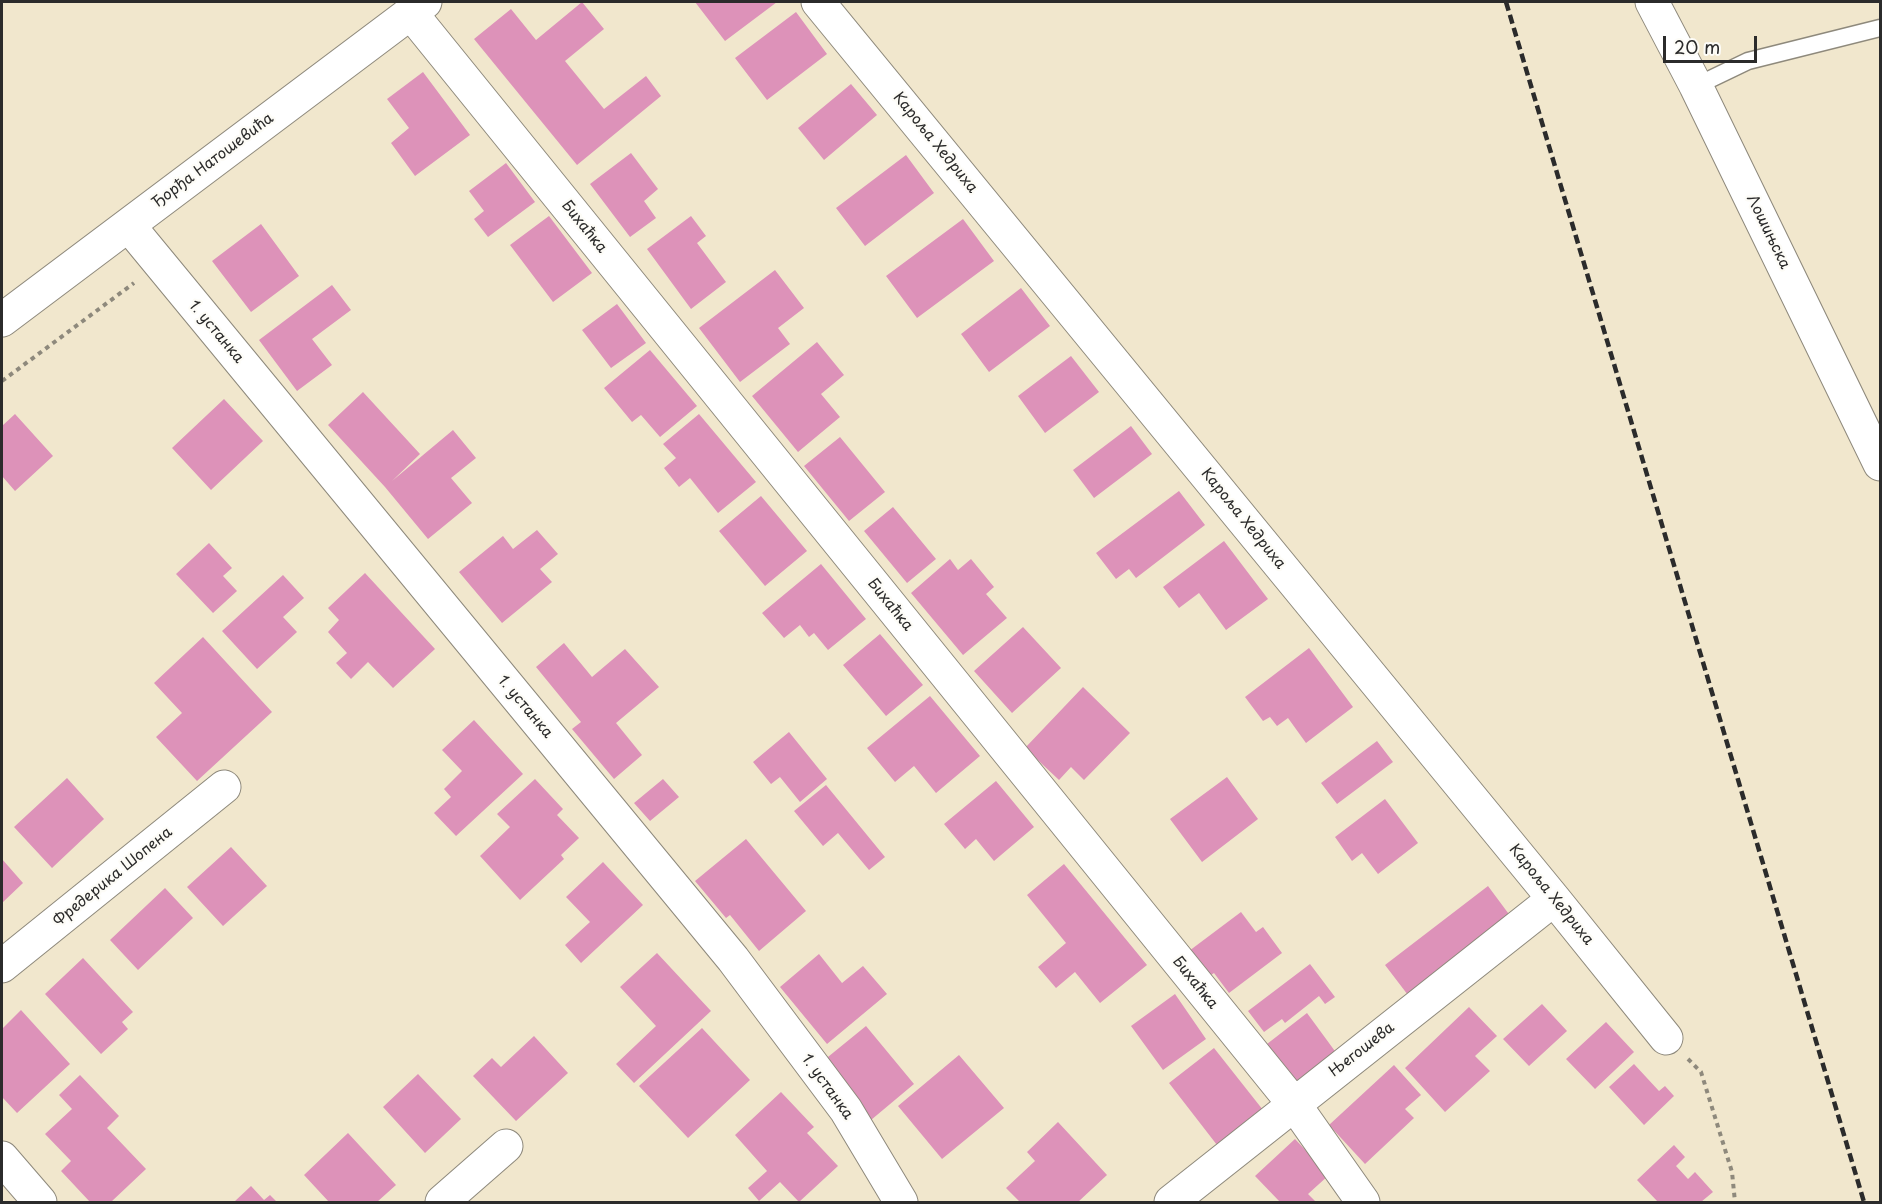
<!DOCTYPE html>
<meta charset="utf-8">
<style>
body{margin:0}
#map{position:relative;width:1882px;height:1204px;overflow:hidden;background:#f1e7cd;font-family:"Playpen Sans",sans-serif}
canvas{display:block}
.frame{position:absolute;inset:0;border:3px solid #2b2b2b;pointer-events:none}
.scale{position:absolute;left:1663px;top:36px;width:94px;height:27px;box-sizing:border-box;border:3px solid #2b2b2b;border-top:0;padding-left:8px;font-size:18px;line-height:21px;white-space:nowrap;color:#2b2b2b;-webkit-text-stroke:4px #fdfcf7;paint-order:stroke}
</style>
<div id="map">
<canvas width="1882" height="1204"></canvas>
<div class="frame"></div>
<div class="scale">20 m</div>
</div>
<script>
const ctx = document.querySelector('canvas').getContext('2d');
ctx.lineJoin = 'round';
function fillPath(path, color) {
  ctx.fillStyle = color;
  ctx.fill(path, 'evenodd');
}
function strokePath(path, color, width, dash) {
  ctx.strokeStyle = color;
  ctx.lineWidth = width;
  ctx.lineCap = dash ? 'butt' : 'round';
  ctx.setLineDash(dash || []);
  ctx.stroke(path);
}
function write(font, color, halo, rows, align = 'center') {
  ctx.font = font + ' "Playpen Sans",sans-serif';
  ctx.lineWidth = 4.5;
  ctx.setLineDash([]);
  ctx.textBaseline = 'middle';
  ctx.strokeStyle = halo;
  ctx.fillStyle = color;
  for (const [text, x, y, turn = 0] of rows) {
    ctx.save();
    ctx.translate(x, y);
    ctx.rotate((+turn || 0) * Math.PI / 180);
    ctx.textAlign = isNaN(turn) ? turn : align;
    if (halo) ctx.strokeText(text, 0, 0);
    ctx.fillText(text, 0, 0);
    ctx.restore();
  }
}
fillPath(new Path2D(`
 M582,2l22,27 -39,32 39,48 42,-33 15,20 -84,69 -103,-126 37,-30 25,31z
 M695,2h82l-52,39z
 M796,12l31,42 -60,46 -32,-42z
 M423,72l47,63 -55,41 -24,-33 18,-15 -22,-29z
 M851,84l26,31 -53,45 -26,-32z
 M631,153l27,36 -14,12 12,17 -26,19 -40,-53z
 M906,155l28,38 -69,53 -29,-38z
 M506,163l29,39 -47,35 -14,-18 10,-8 -15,-20z
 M549,216l43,57 -39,29 -43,-57z
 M691,216l15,20 -9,7 29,39 -35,27 -44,-60z
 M963,219l31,42 -77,57 -31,-42z
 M261,224l38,52 -48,36 -39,-51z
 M775,270l29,38 -26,20 12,16 -50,38 -41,-54z
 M332,285l19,25 -39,29 20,26 -35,26 -38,-51z
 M1021,288l29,38 -61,46 -28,-38z
 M617,304l29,39 -35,25 -29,-38z
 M817,342l27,33 -23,19 19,23 -42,35 -46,-56z
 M650,350l47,56 -37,31 -19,-22 -9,7 -28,-34z
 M1071,356l28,36 -54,41 -27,-37z
 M363,392l57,62 -28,27 61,-51 23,28 -25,20 21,25 -44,36 -43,-52 -57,-62z
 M224,399l39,42 -52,49 -39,-42z
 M15,414l38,42 -38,35 -13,-15v-50z
 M699,414l57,68 -38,31 -28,-35 -11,9 -15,-19 12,-10 -13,-14z
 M1131,426l21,28 -58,44 -21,-28z
 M840,437l45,55 -36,29 -45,-55z
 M1179,491l26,34 -69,53 -7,-9 -13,10 -20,-26z
 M761,496l46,55 -42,35 -46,-55z
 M893,507l43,52 -29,24 -43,-52z
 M537,530l21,24 -18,15 12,13 -50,41 -43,-51 44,-36 10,13z
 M1224,541l44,58 -42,31 -27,-37 -20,15 -16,-21z
 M209,543l23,25 -9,8 14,15 -24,22 -37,-39z
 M950,559l8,11 13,-11 23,28 -8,7 21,24 -44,37 -52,-62z
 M821,564l45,55 -38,31 -14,-17 -5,4 -9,-12 -16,13 -22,-25z
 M365,573l70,76 -42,39 -25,-26 -17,17 -15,-16 11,-10 -19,-21 11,-12 -11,-12z
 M283,575l21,23 -21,19 14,15 -40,37 -35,-38z
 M1023,627l38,41 -49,45 -38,-42z
 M880,634l43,51 -37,31 -43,-51z
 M203,637l69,75 -75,69 -41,-44 26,-24 -28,-30z
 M564,643l28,34 33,-28 34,38 -43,36 26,32 -28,24 -42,-50 9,-7 -45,-55z
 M1309,648l44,59 -47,36 -18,-25 -11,8 -7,-9 -7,4 -18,-24z
 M1083,687l47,46 -46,47 -13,-13 -12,13 -34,-32z
 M930,696l50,60 -44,37 -22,-27 -19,16 -28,-34z
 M474,720l49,54 -67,62 -22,-23 17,-16 -7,-8 18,-18 -20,-21z
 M789,732l38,47 -27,23 -20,-25 -9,7 -18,-22z
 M1377,741l16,21 -56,42 -16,-21z
 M1227,777l31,42 -56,43 -32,-43z
 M67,778l37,41 -52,49 -38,-41z
 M535,779l28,30 -6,6 22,23 -18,17 3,4 -44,41 -40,-44 30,-29 -13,-13z
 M663,779l16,18 -29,24 -16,-18z
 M996,781l38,46 -40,34 -18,-22 -11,10 -21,-25z
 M826,785l59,72 -16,13 -31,-37 -15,13 -29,-35z
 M1385,799l33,44 -40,31 -16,-21 -10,8 -17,-24z
 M746,839l60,72 -47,40 -29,-36 -4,3 -31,-37z
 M231,847l36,39 -44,40 -36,-39z
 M2,859l21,24 -21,20z
 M603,862l40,43 -62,58 -16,-18 25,-23 -24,-25z
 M1064,864l83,101 -47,38 -25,-31 -19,16 -18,-21 28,-24 -39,-48z
 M1488,886l26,35 -103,78 -26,-34z
 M165,888l28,30 -55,52 -28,-30z
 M1241,912l15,20 7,-5 19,26 -53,40 -15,-20 -6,4 -19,-26z
 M657,953l54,58 -77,72 -18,-19 40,-38 -36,-39z
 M819,954l23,29 21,-17 24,28 -60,50 -47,-57z
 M83,958l50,54 -11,10 6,7 -27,25 -56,-60z
 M1310,964l25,33 -10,7 -6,-8 -34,27 -3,-4 -18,13 -16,-21z
 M1175,994l31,45 -43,31 -32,-44z
 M1542,1004l25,27 -38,35 -26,-27z
 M1469,1007l28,29 -22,20 15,15 -45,41 -40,-44z
 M21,1010l49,54 -53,49 -15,-16v-68z
 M1307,1013l33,45 -40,30 -33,-44z
 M1606,1022l28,30 -39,37 -29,-30z
 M866,1026l48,58 -43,36 -48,-59z
 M702,1028l48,52 -62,58 -49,-52z
 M534,1036l34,37 -52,48 -43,-45 19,-18 9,9z
 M1214,1048l49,62 -46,35 -48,-62z
 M959,1055l45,53 -62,51 -44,-53z
 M1634,1064l25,27 6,-5 9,10 -30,29 -35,-38z
 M1394,1065l27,30 -16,14 9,9 -49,46 -36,-39z
 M418,1074l43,45 -36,34 -42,-46z
 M80,1075l39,41 -12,12 39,41 -35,33h-21l-29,-31 10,-10 -26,-27 27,-25 -13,-14z
 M781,1092l33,35 -7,6 31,33 -39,36 -19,-20 -21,19 -11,-13 19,-17 -32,-36z
 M1058,1122l49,53 -29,27h-58l-14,-14 29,-27 -8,-9z
 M348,1133l48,52 -19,17h-48l-25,-27z
 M1295,1139l34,36 -21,19 8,8h-36l-25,-26z
 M1674,1145l11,12 -9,9 12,13 7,-7 18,20 -12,10h-43l-21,-22z
 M251,1186l13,14 6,-5 7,7h-43z`), '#dd92b9');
const service = new Path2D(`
 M1696,86l52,-25 132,-33`);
const minor = new Path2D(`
 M818,2l736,897 112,139
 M410,12l884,1092 69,98
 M129,226l604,733 113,151 55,92
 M2,966l222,-179
 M2,1158l38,44
 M442,1202l64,-56
 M1171,1202l383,-303`);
const tertiary = new Path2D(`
 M1652,2l44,84 184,378
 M2,320l423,-318`);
strokePath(service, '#8e897c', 19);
strokePath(minor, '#8e897c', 35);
strokePath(tertiary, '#8e897c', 35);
strokePath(new Path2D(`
 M2,381l132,-98
 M1688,1059l13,13 31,100 3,30`), '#8e897c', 4, [4.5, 4.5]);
strokePath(service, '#fff', 16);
strokePath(minor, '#fff', 33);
strokePath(tertiary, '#fff', 33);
strokePath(new Path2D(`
 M1506,2l358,1200`), '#2b2b2b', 4.5, [9, 4.5]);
write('15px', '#2b2b2b', '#fdfcf7', [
 ["Кароља Хедриха",935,143,51],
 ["Ђорђа Натошевића",213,161,-37],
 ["Бихаћка",584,227,51],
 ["Лошињска",1768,232,64],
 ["1. устанка",216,332,50],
 ["Кароља Хедриха",1243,519,51],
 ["Бихаћка",890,605,51],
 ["1. устанка",525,707,50],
 ["Фредерика Шопена",113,877,-39],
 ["Кароља Хедриха",1551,895,51],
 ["Бихаћка",1195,983,51],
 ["Његошева",1362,1050,-38],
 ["1. устанка",827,1087,54]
]);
</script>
